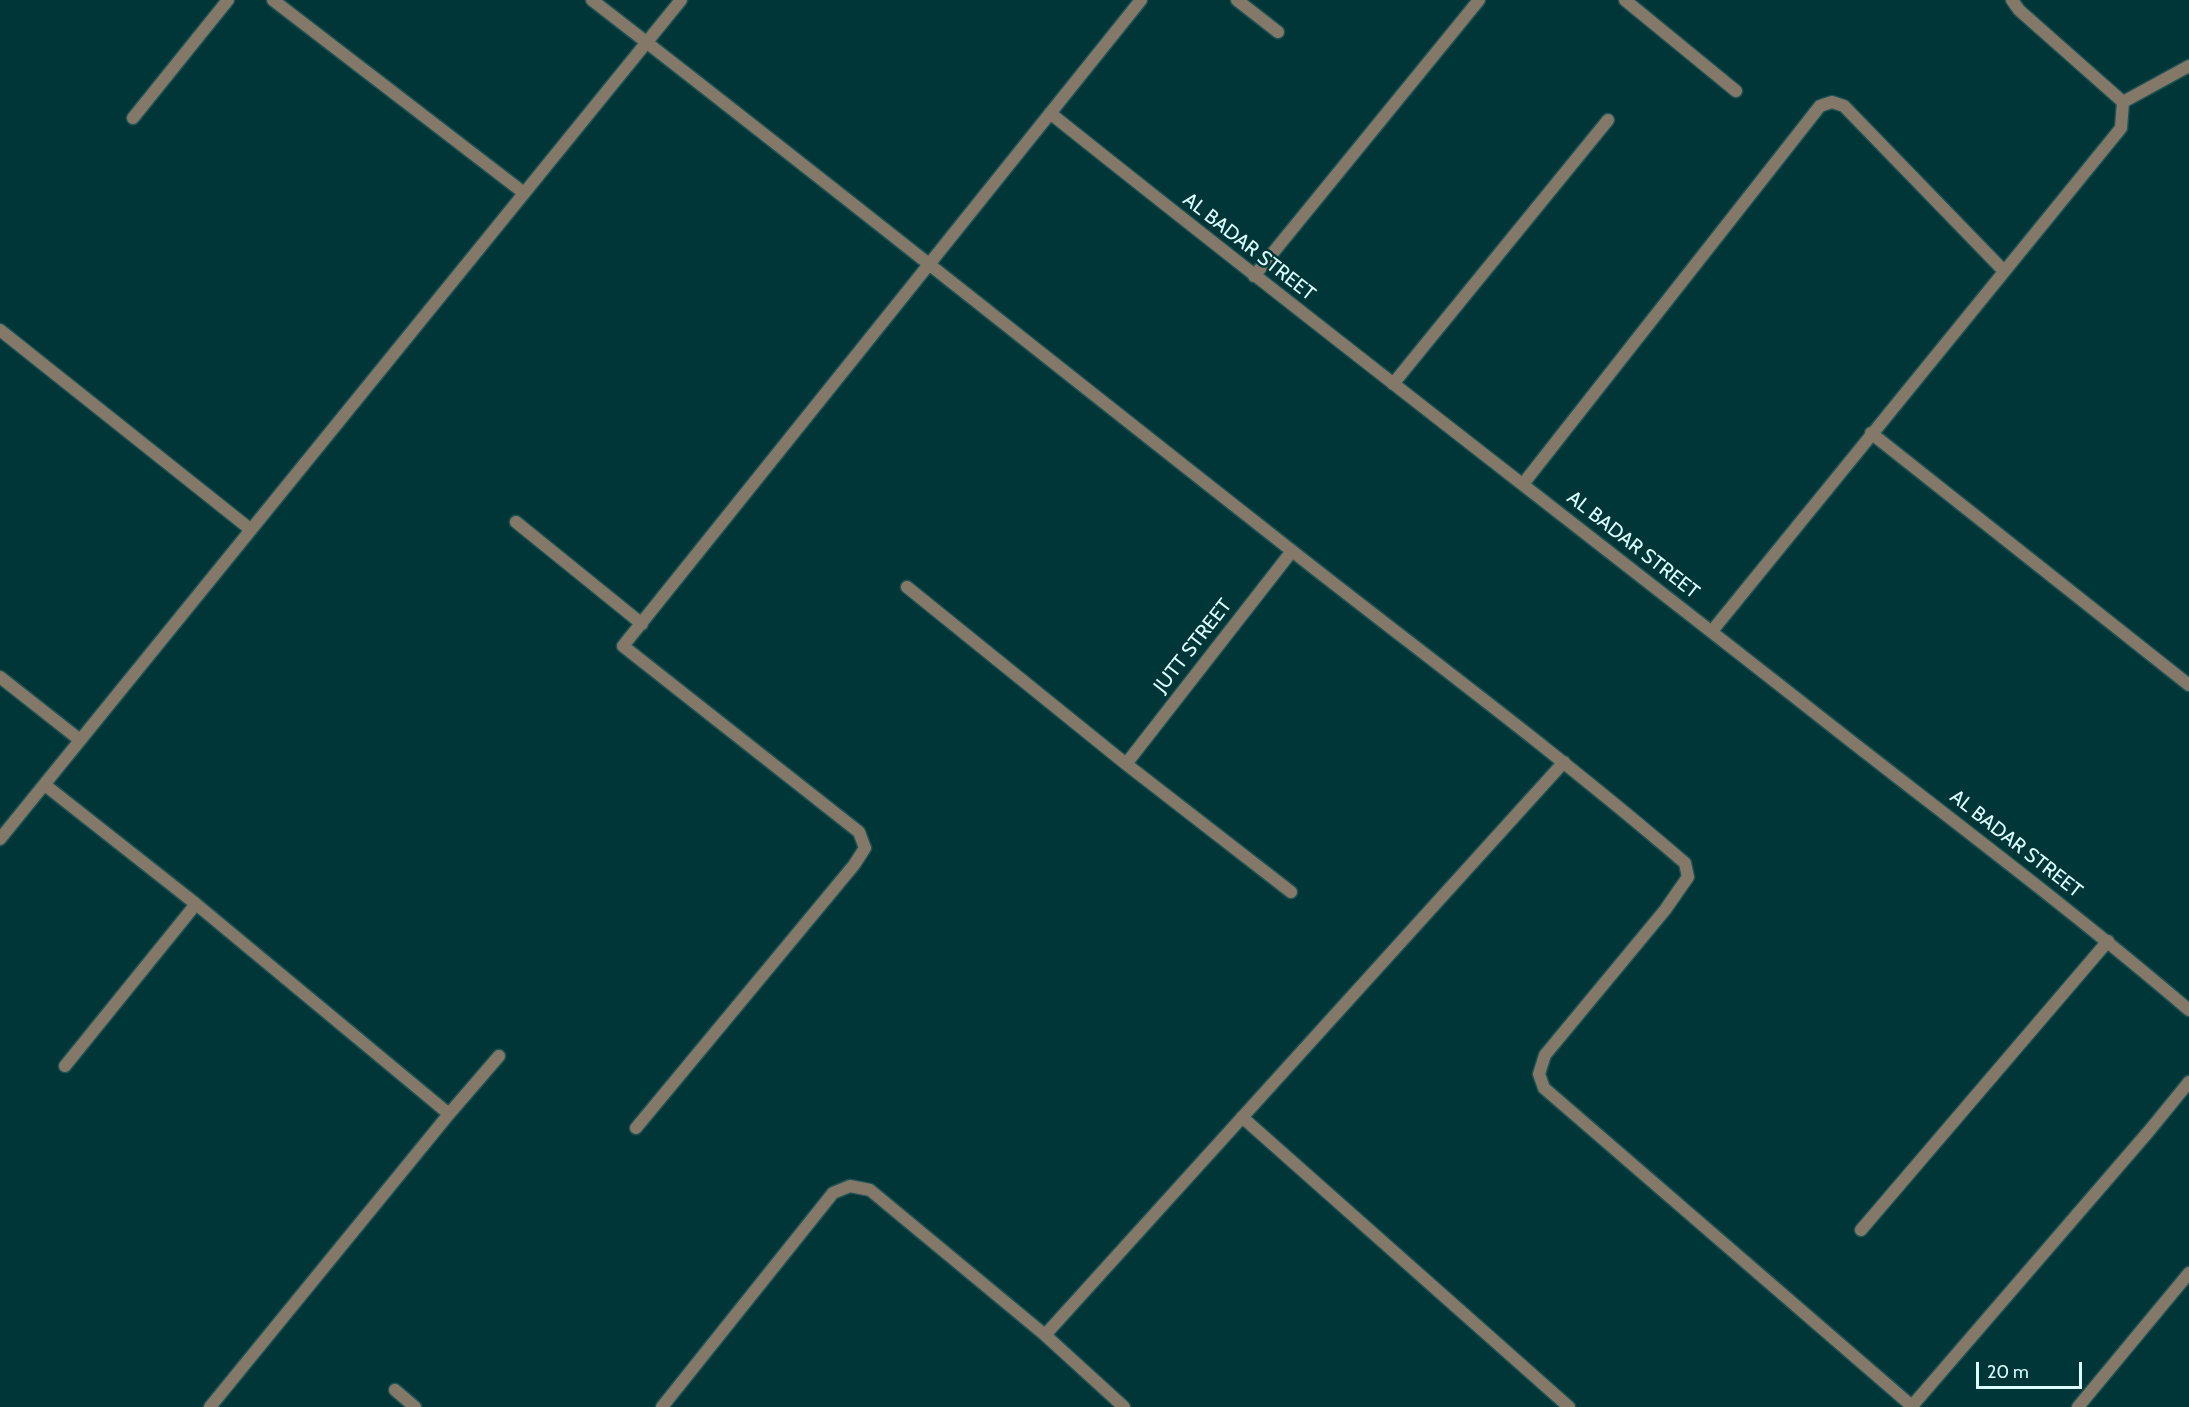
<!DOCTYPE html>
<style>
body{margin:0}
#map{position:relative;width:2189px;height:1407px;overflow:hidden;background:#003638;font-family:Cabin,sans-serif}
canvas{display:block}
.scale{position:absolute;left:1976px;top:1362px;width:106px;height:27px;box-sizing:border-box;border:3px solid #ddfcfd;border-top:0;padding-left:8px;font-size:18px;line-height:21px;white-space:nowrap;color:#ddfcfd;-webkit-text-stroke:4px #003638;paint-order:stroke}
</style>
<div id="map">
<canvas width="2189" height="1407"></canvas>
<div class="scale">20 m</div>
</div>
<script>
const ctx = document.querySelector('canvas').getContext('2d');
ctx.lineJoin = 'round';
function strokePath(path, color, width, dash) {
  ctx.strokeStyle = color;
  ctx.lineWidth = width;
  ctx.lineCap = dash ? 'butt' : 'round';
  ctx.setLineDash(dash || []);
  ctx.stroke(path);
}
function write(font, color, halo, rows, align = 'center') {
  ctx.font = font + ' Cabin,sans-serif';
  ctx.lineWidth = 5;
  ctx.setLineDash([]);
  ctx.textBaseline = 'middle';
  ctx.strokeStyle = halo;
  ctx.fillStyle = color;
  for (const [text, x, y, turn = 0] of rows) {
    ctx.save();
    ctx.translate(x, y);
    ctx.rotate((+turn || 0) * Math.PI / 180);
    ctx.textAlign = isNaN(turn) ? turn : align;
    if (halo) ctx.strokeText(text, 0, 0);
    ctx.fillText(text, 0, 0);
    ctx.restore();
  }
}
const minor = new Path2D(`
 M273,0l251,193
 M592,0c225,174 447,352 671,528 141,112 286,218 422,335l3,14 -23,33 -120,145 -6,19 5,14 369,319
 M1237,0l41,32
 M1625,0l111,91
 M2012,0l7,10 104,92
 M2123,102l66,-36
 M1050,113c256,205 516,404 774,607 122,96 247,189 365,290
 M133,118l95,-118
 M1254,276l225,-276
 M0,330l250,199
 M1393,384l215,-264
 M1871,433l318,252
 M1523,484l297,-378 12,-4 12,4 159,164
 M516,522l126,102
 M907,587l219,177 165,128
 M1712,631l409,-503 2,-26
 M0,677l80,63
 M1126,764l166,-213
 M45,785l151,119 253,210
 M0,839l681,-839
 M65,1066l131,-162
 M1242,1117l327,290
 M636,1128l218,-263 11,-17 -6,-16 -236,-186 518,-646
 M1861,1230l247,-289
 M1045,1335l519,-573
 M395,1390l20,17
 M1912,1406l237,-275 40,-49
 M210,1407l239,-293 50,-58
 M662,1407l171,-214 17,-7 20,4 175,145 79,72
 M2078,1407l111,-134`);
strokePath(minor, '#1f5254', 15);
strokePath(minor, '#847968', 12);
write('20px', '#ddfcfd', '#003638', [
 ["AL BADAR STREET",1249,247,38],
 ["AL BADAR STREET",1633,545,38],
 ["JUTT STREET",1193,646,-52],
 ["AL BADAR STREET",2016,844,38]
]);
</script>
